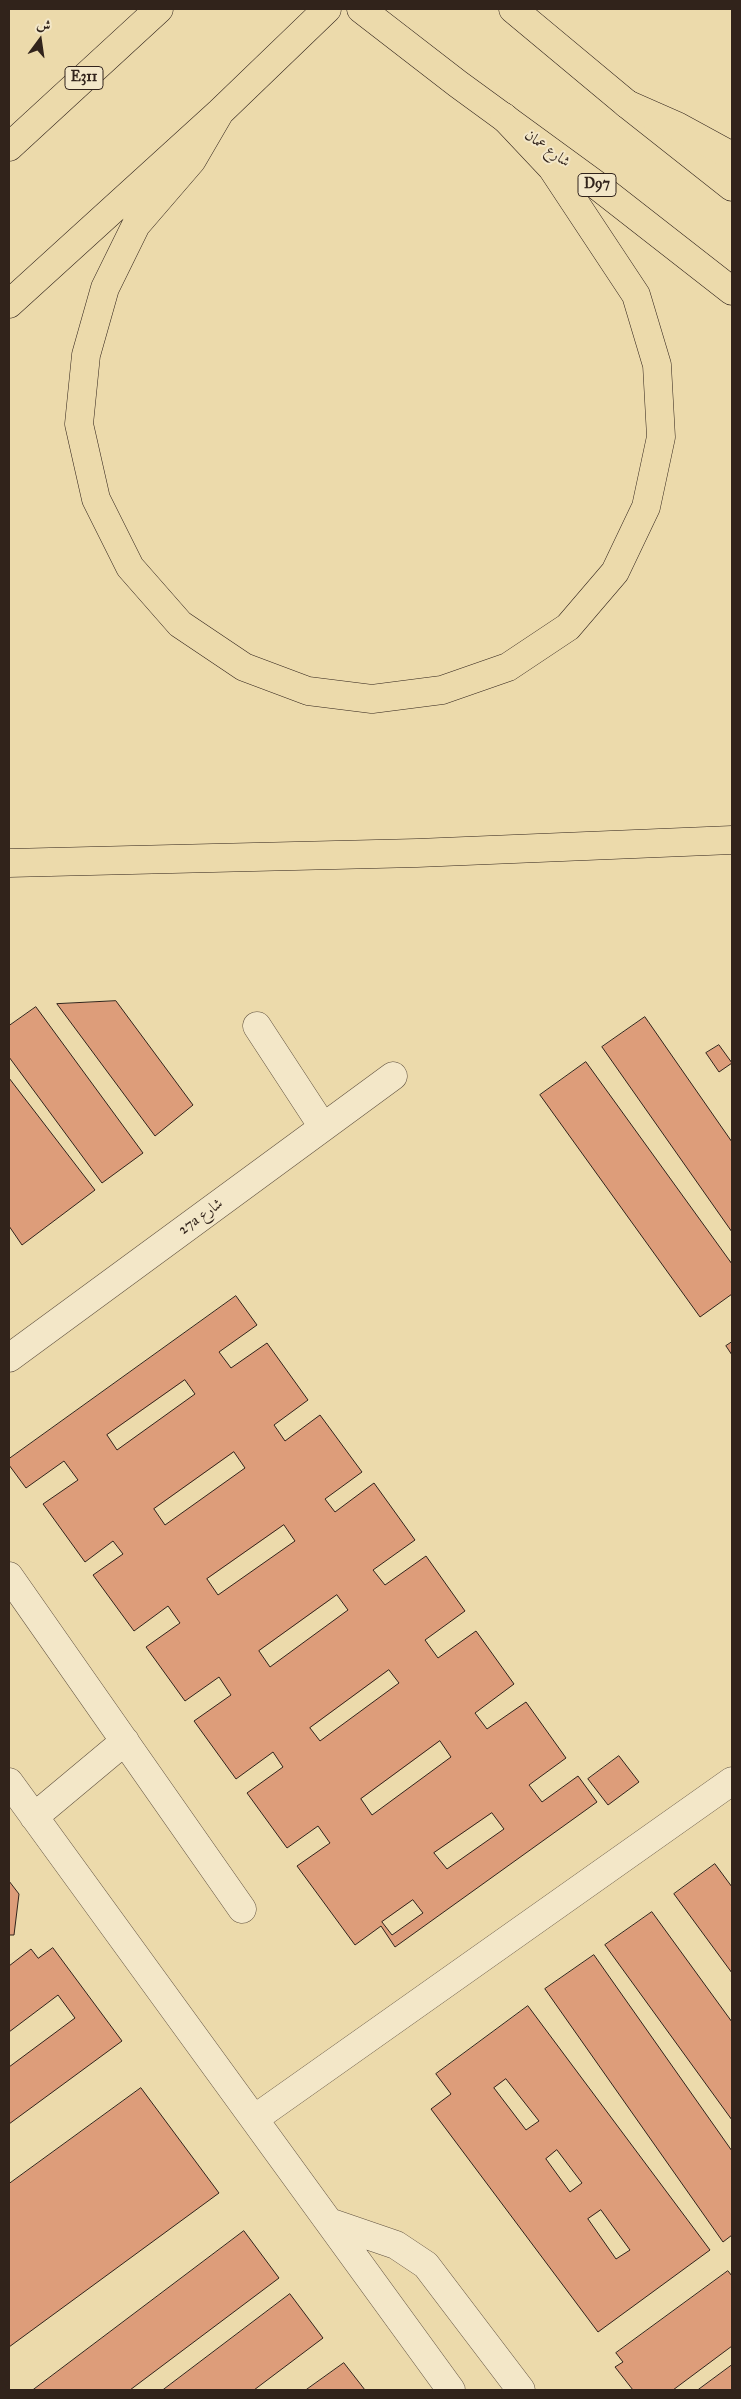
<!DOCTYPE html>
<meta charset="utf-8">
<style>
body{margin:0}
#map{position:relative;width:741px;height:2399px;overflow:hidden;background:#ecdaab;font-family:"IM FELL Great Primer",Amiri,serif}
canvas{display:block}
.frame{position:absolute;inset:0;border:10px solid #31231b;pointer-events:none}
.north{position:absolute;left:15px;top:15px;width:50px;height:50px;-webkit-text-stroke:4px #f3e7c8;paint-order:stroke;rotate:14deg;font-size:14px;font-weight:700;line-height:20px;text-align:center;color:#31231b}
.north::after{content:'';display:block;margin:auto;width:18px;height:22px;background:#31231b;clip-path:polygon(50% 0,100% 100%,50% 72%,0 100%)}
</style>
<div id="map">
<canvas width="741" height="2399"></canvas>
<div class="frame"></div>
<div class="north">ش</div>
</div>
<script>
const ctx = document.querySelector('canvas').getContext('2d');
ctx.lineJoin = 'round';
function fillPath(path, color) {
  ctx.fillStyle = color;
  ctx.fill(path, 'evenodd');
}
function strokePath(path, color, width, dash) {
  ctx.strokeStyle = color;
  ctx.lineWidth = width;
  ctx.lineCap = dash ? 'butt' : 'round';
  ctx.setLineDash(dash || []);
  ctx.stroke(path);
}
function write(font, color, halo, rows, align = 'center') {
  ctx.font = font + ' "IM FELL Great Primer",Amiri,serif';
  ctx.lineWidth = 4;
  ctx.setLineDash([]);
  ctx.textBaseline = 'middle';
  ctx.strokeStyle = halo;
  ctx.fillStyle = color;
  for (const [text, x, y, turn = 0] of rows) {
    ctx.save();
    ctx.translate(x, y);
    ctx.rotate((+turn || 0) * Math.PI / 180);
    ctx.textAlign = isNaN(turn) ? turn : align;
    if (halo) ctx.strokeText(text, 0, 0);
    ctx.fillText(text, 0, 0);
    ctx.restore();
  }
}
const building = new Path2D(`
 M116,1001l77,104 -38,31 -98,-132z
 M36,1007l107,146 -41,30 -93,-126v-31z
 M645,1017l87,125v90l-130,-185z
 M719,1045l13,18 -13,9 -13,-19z
 M586,1062l146,202v30l-32,23 -160,-222z
 M9,1078l86,112 -73,55 -13,-19z
 M236,1296l21,29 -38,27 12,16 36,-25 41,57 -34,25 11,16 35,-26 42,57 -37,27 10,13 39,-29 41,57 -42,30 12,15 41,-29 39,55 -40,29 13,18 38,-27 38,53 -39,29 12,16 39,-27 40,56 -37,27 13,17 36,-26 19,26 -202,145 -14,-21 -26,19 -58,-79 33,-23 -12,-17 -31,22 -40,-55 36,-26 -10,-15 -37,27 -42,-58 37,-26 -12,-18 -34,24 -39,-54 34,-24 -12,-17 -34,25 -41,-56 30,-21 -10,-13 -28,21 -42,-58 35,-24 -14,-19 -38,27 -17,-23v-6zM185,1380l10,14 -78,56 -10,-15zM234,1452l11,16 -80,57 -11,-16zM284,1525l11,16 -77,54 -11,-16zM337,1595l11,15 -78,57 -11,-16zM389,1670l10,13 -79,58 -10,-13zM440,1741l11,16 -79,58 -11,-16zM492,1813l12,16 -57,40 -13,-16zM413,1900l10,13 -31,22 -10,-13z
 M732,1342v13l-6,-9z
 M619,1756l20,26 -31,23 -20,-26z
 M715,1864l17,23v86l-58,-79z
 M9,1881l10,13 -5,41h-5z
 M652,1912l80,110v98l-127,-175z
 M53,1948l69,93 -113,83v-57l66,-49 -17,-23 -49,37v-66l22,-17 7,9z
 M594,1955l138,196v84l-9,7 -178,-253z
 M528,2006l182,244 -112,82 -167,-223 20,-15 -15,-20zM506,2079l33,42 -13,9 -32,-42zM557,2150l25,33 -12,9 -24,-33zM601,2210l29,40 -14,9 -28,-40z
 M141,2088l78,105 -210,154v-163z
 M244,2231l35,47 -149,112h-97z
 M728,2271l4,5v70l-59,44h-40l-18,-23 8,-5 -7,-9z
 M290,2294l33,44 -69,52h-91z
 M344,2363l21,27h-59z
 M732,2365v25h-34z`);
fillPath(building, '#dd9d7a');
strokePath(building, '#31231b', 1);
const minor = new Path2D(`
 M257,1026l66,101
 M9,1358l384,-282
 M9,1576l233,333
 M9,1782l442,608
 M34,1817l91,-76
 M254,2119l478,-338
 M329,2222l67,23 30,20 95,125`);
const major = new Path2D(`
 M361,9l97,75 137,100 137,107
 M513,9l114,95 105,83`);
const highway = new Path2D(`
 M627,104l50,22 55,30
 M220,112l-28,48 -56,65 -31,63 -19,67 -7,69 17,75 34,68 50,57 64,43 64,24 64,8 70,-9 66,-23 60,-40 47,-55 31,-65 15,-70 -4,-72 -21,-70 -84,-127 -48,-51
 M9,147l150,-138
 M9,304l211,-192 107,-103
 M9,863l408,-10 315,-13`);
strokePath(minor, '#60513f', 29);
strokePath(major, '#31231b', 29);
strokePath(highway, '#31231b', 29);
strokePath(minor, '#f3e7c8', 28);
strokePath(major, '#ecdaab', 28);
strokePath(highway, '#ecdaab', 28);
for (const [x, y, w] of [
 [84,78,38],
 [597,185,38]
]) {
  const box = new Path2D();
  box.roundRect(x - w / 2, y - 11.5, w, 23, 4);
  ctx.fillStyle = '#f3e7c8';
  ctx.fill(box);
  strokePath(box, '#31231b', 1);
}
write('bold 14px', '#31231b', null, [
 ["E311",84,78],
 ["D97",597,185]
]);
write('15px', '#31231b', '#f3e7c8', [
 ["شارع عمان",547,149,36],
 ["27a شارع",201,1217,-36]
]);
</script>
